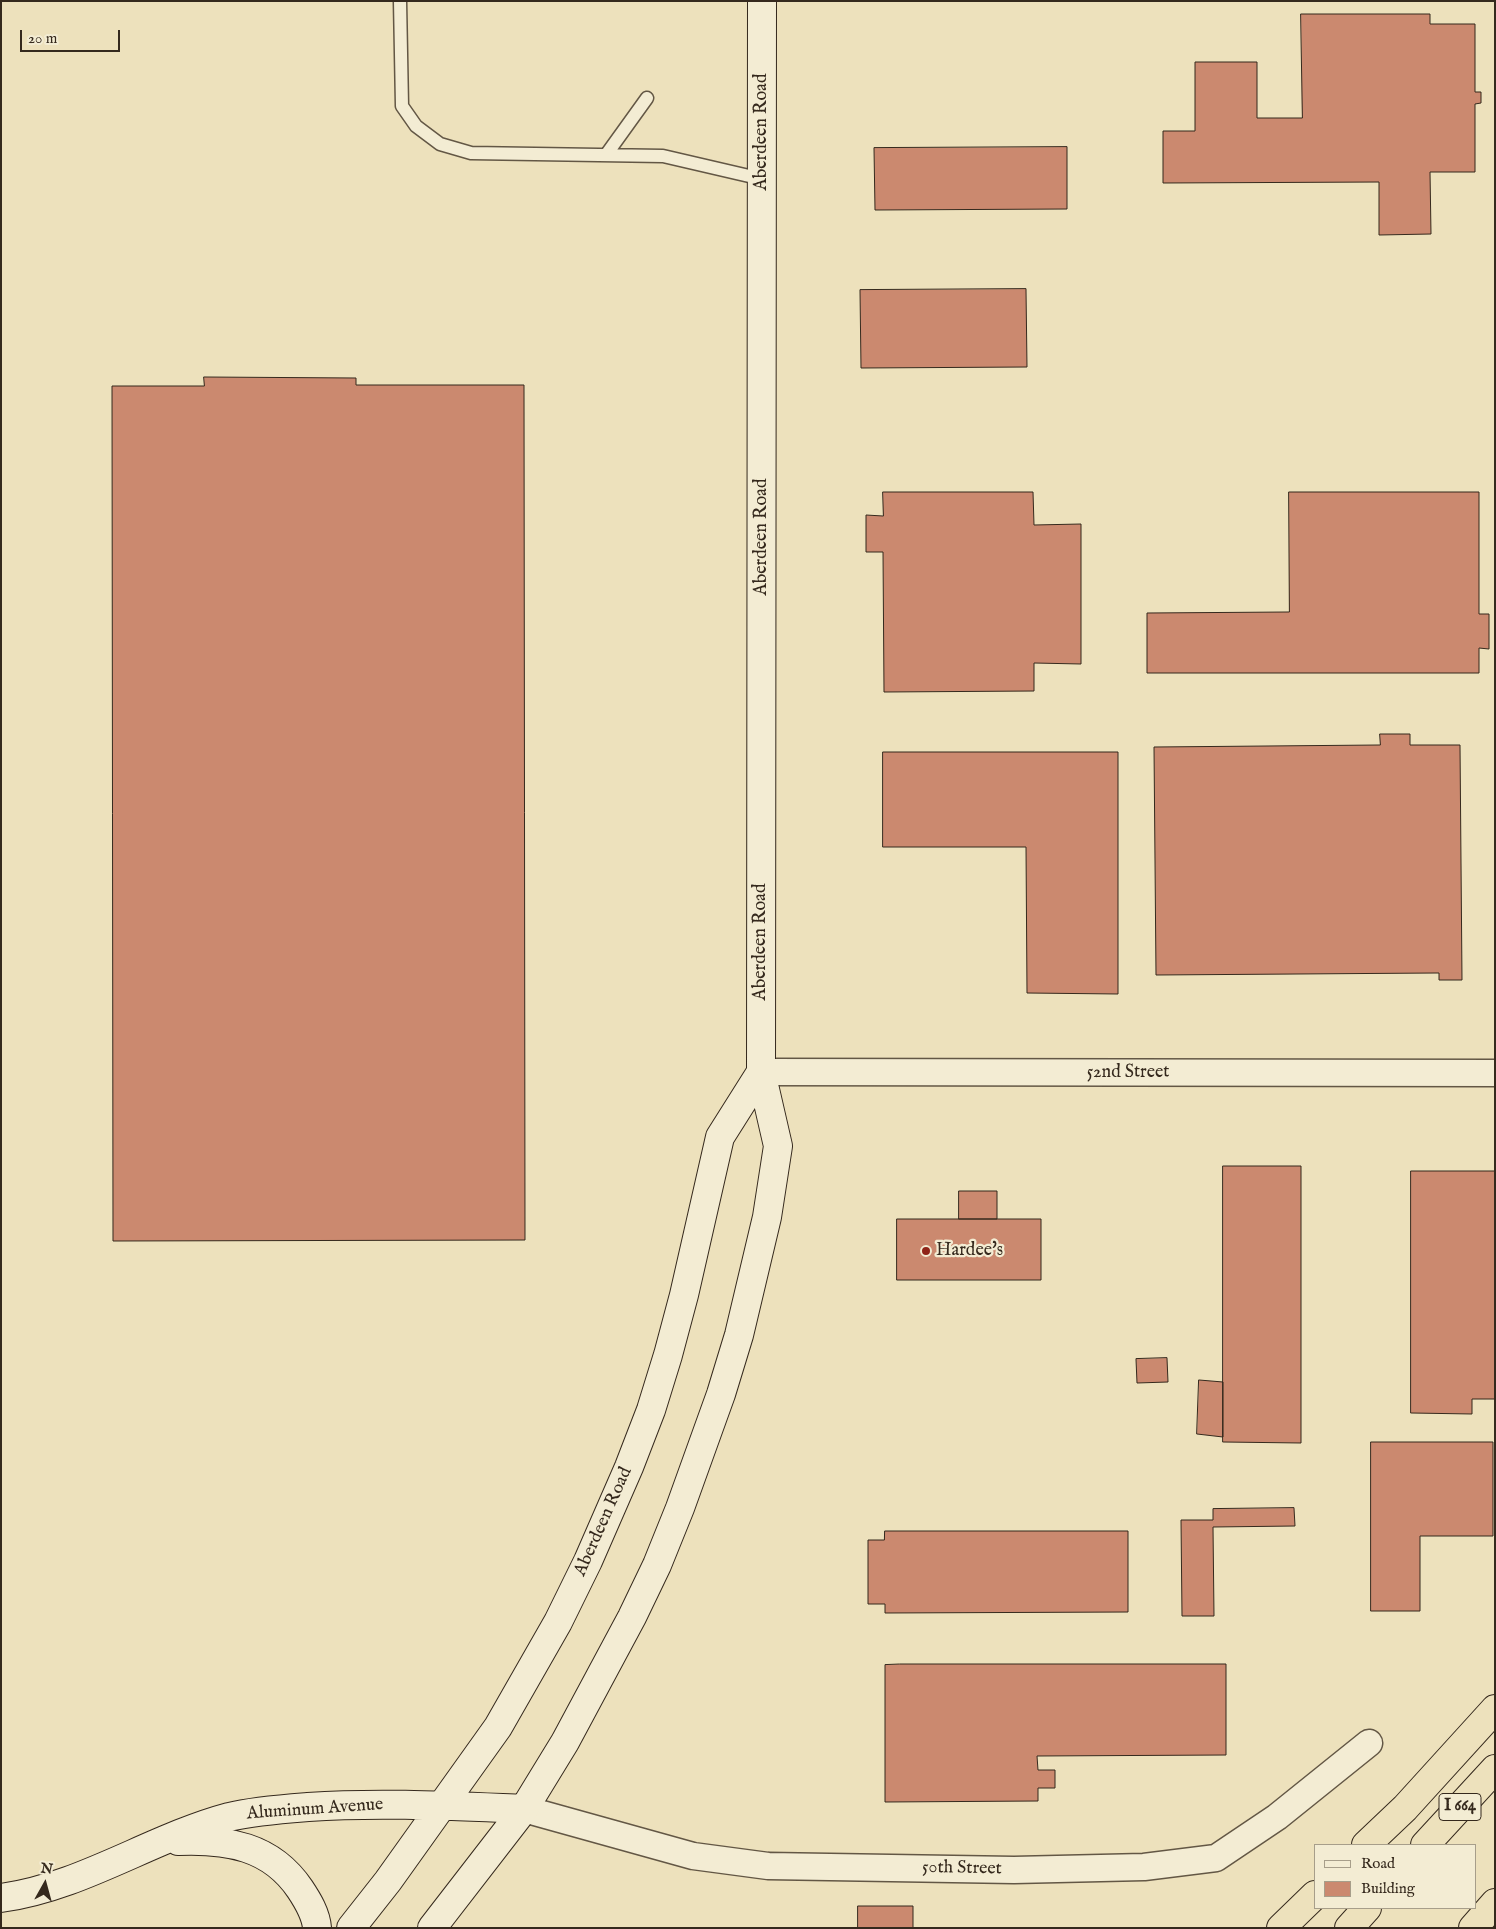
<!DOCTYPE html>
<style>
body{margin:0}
#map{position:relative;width:1496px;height:1929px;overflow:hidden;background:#ede1bc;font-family:"IM FELL English",serif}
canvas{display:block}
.frame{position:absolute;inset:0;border:2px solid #35291d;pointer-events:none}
.legend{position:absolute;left:1314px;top:1844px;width:162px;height:65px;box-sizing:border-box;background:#f3ecd3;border:1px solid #a79e8a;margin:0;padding:6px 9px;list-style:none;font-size:15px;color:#35291d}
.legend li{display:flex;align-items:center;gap:10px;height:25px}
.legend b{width:25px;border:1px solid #a79e8a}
.north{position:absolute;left:20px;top:1859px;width:50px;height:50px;-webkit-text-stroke:4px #f3ecd3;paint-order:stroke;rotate:7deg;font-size:14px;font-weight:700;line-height:20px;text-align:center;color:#35291d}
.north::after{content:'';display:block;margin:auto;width:18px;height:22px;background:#35291d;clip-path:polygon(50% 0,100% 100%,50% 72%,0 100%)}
.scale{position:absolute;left:20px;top:30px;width:100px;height:22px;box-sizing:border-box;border:2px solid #35291d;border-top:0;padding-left:6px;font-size:15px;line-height:18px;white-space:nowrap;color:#35291d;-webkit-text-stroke:4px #f3ecd3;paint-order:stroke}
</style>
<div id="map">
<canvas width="1496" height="1929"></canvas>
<div class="frame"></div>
<ul class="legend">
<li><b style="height:6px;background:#f3ecd3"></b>Road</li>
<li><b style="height:14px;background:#cb896f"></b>Building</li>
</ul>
<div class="north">N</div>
<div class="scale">20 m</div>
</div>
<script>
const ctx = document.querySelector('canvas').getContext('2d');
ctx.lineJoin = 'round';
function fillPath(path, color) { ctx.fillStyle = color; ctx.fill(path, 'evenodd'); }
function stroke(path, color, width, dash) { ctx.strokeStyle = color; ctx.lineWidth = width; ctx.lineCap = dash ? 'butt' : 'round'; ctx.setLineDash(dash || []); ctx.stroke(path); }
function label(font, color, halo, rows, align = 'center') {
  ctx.font = font + ' "IM FELL English",serif'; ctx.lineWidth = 4.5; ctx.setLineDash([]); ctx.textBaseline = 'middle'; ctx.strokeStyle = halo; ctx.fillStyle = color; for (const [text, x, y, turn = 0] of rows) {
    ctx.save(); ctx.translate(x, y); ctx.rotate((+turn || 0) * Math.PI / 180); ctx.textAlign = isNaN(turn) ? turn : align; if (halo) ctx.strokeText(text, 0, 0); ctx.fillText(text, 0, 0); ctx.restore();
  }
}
const building = new Path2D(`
 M 1301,14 L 1430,14 L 1430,24 L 1475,24 L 1475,92 L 1481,92 L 1481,103 L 1475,104 L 1475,172 L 1430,172 L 1431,234 L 1379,235 L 1379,182 L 1163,183 L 1163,131 L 1195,131 L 1195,62 L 1257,62 L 1257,118 L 1302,118 Z
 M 1067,147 L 1067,209 L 875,210 L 874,148 Z
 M 1026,289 L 1027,367 L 861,368 L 860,290 Z
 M 204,377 L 356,378 L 356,385 L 524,385 L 525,1240 L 113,1241 L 112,386 L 204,386 Z
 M 883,492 L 1033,492 L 1034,525 L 1081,524 L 1081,664 L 1034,663 L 1034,691 L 884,692 L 883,552 L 866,552 L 866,515 L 883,516 Z
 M 1289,492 L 1479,492 L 1479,614 L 1489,614 L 1489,649 L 1479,648 L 1479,673 L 1147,673 L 1147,613 L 1289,612 Z
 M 1380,734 L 1410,734 L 1410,745 L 1460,745 L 1462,980 L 1439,980 L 1439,973 L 1436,973 L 1156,975 L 1154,747 L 1380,745 Z
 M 883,752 L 1118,752 L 1118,994 L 1027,993 L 1026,847 L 883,847 Z
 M 1223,1166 L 1301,1166 L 1301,1443 L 1223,1442 Z
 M 1411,1171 L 1495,1171 L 1495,1399 L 1472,1399 L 1472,1414 L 1411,1413 Z
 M 959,1191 L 997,1191 L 997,1219 L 959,1219 Z
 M 897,1219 L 1041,1219 L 1041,1280 L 897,1280 Z
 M 1167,1358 L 1168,1382 L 1137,1383 L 1136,1359 Z
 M 1199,1380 L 1223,1382 L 1223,1437 L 1197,1434 Z
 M 1371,1442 L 1493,1442 L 1493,1536 L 1420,1536 L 1420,1611 L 1371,1611 Z
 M 1294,1508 L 1295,1526 L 1213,1527 L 1214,1616 L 1182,1616 L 1181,1520 L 1213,1520 L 1213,1509 Z
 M 885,1531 L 1128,1531 L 1128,1612 L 885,1613 L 885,1604 L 868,1604 L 868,1540 L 884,1540 Z
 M 900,1664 L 1226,1664 L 1226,1755 L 1037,1756 L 1038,1770 L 1055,1770 L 1055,1788 L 1038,1788 L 1038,1801 L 885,1802 L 885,1665 Z
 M 858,1906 L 913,1906 L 913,1928 L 858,1928 Z`);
fillPath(building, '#cb896f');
stroke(building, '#35291d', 1);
const lane = new Path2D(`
 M 400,1 L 402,106 L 416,126 L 440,144 L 471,153 L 663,156 L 762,179
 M 606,155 L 647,98`);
const street = new Path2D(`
 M 761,1072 L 1495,1073
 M 524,1809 L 693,1856 L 768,1866 L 1014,1870 L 1144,1867 L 1216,1858 L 1277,1817 L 1369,1743`);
const secondary = new Path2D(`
 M 178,1841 C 227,1839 271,1846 300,1889 C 308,1901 316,1914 317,1928
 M 1,1898 C 82,1887 151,1838 229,1817 C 254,1811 282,1809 308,1807 C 380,1802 452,1806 524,1809
 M 351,1928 L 388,1881 L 498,1727 L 558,1622 L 588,1561 L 629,1467 L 651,1410 L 668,1355 L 684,1295 L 720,1137 L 761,1072
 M 432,1928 L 524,1809 L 565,1742 L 632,1617 L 657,1565 L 680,1508 L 721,1394 L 739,1335 L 767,1217 L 778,1146 L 761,1072 L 762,1`);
const highway = new Path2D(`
 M 1366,1845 L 1405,1808 L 1495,1709
 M 1425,1845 L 1495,1769
 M 1281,1928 L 1315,1895
 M 1349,1928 L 1367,1908
 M 1473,1928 L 1495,1903`);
stroke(lane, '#635745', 15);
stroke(street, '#635745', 29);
stroke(secondary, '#35291d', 30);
stroke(highway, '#35291d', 30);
stroke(lane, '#f3ecd3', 12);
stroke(street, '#f3ecd3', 26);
stroke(secondary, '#f3ecd3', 28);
stroke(highway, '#ede1bc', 28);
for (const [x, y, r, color] of [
 [926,1251,5,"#8f2418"]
]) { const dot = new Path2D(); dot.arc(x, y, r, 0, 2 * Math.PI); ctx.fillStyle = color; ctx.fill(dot); stroke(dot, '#f3ecd3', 2); }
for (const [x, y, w] of [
 [1460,1807,42]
]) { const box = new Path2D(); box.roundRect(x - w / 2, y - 13.5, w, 27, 4); ctx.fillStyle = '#f3ecd3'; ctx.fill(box); stroke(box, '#35291d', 1); }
label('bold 16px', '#35291d', null, [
 ["I 664",1460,1807]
]);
label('18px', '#35291d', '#f3ecd3', [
 ["Aberdeen Road",762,132,-90],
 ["Aberdeen Road",762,537,-90],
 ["Aberdeen Road",761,942,-90],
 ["52nd Street",1128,1073],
 ["Aberdeen Road",604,1522,-66],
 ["Aluminum Avenue",315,1810,-4],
 ["50th Street",962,1869,1]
]);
label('18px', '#35291d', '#f3ecd3', [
 ["Hardee's",936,1251]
], 'left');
</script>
